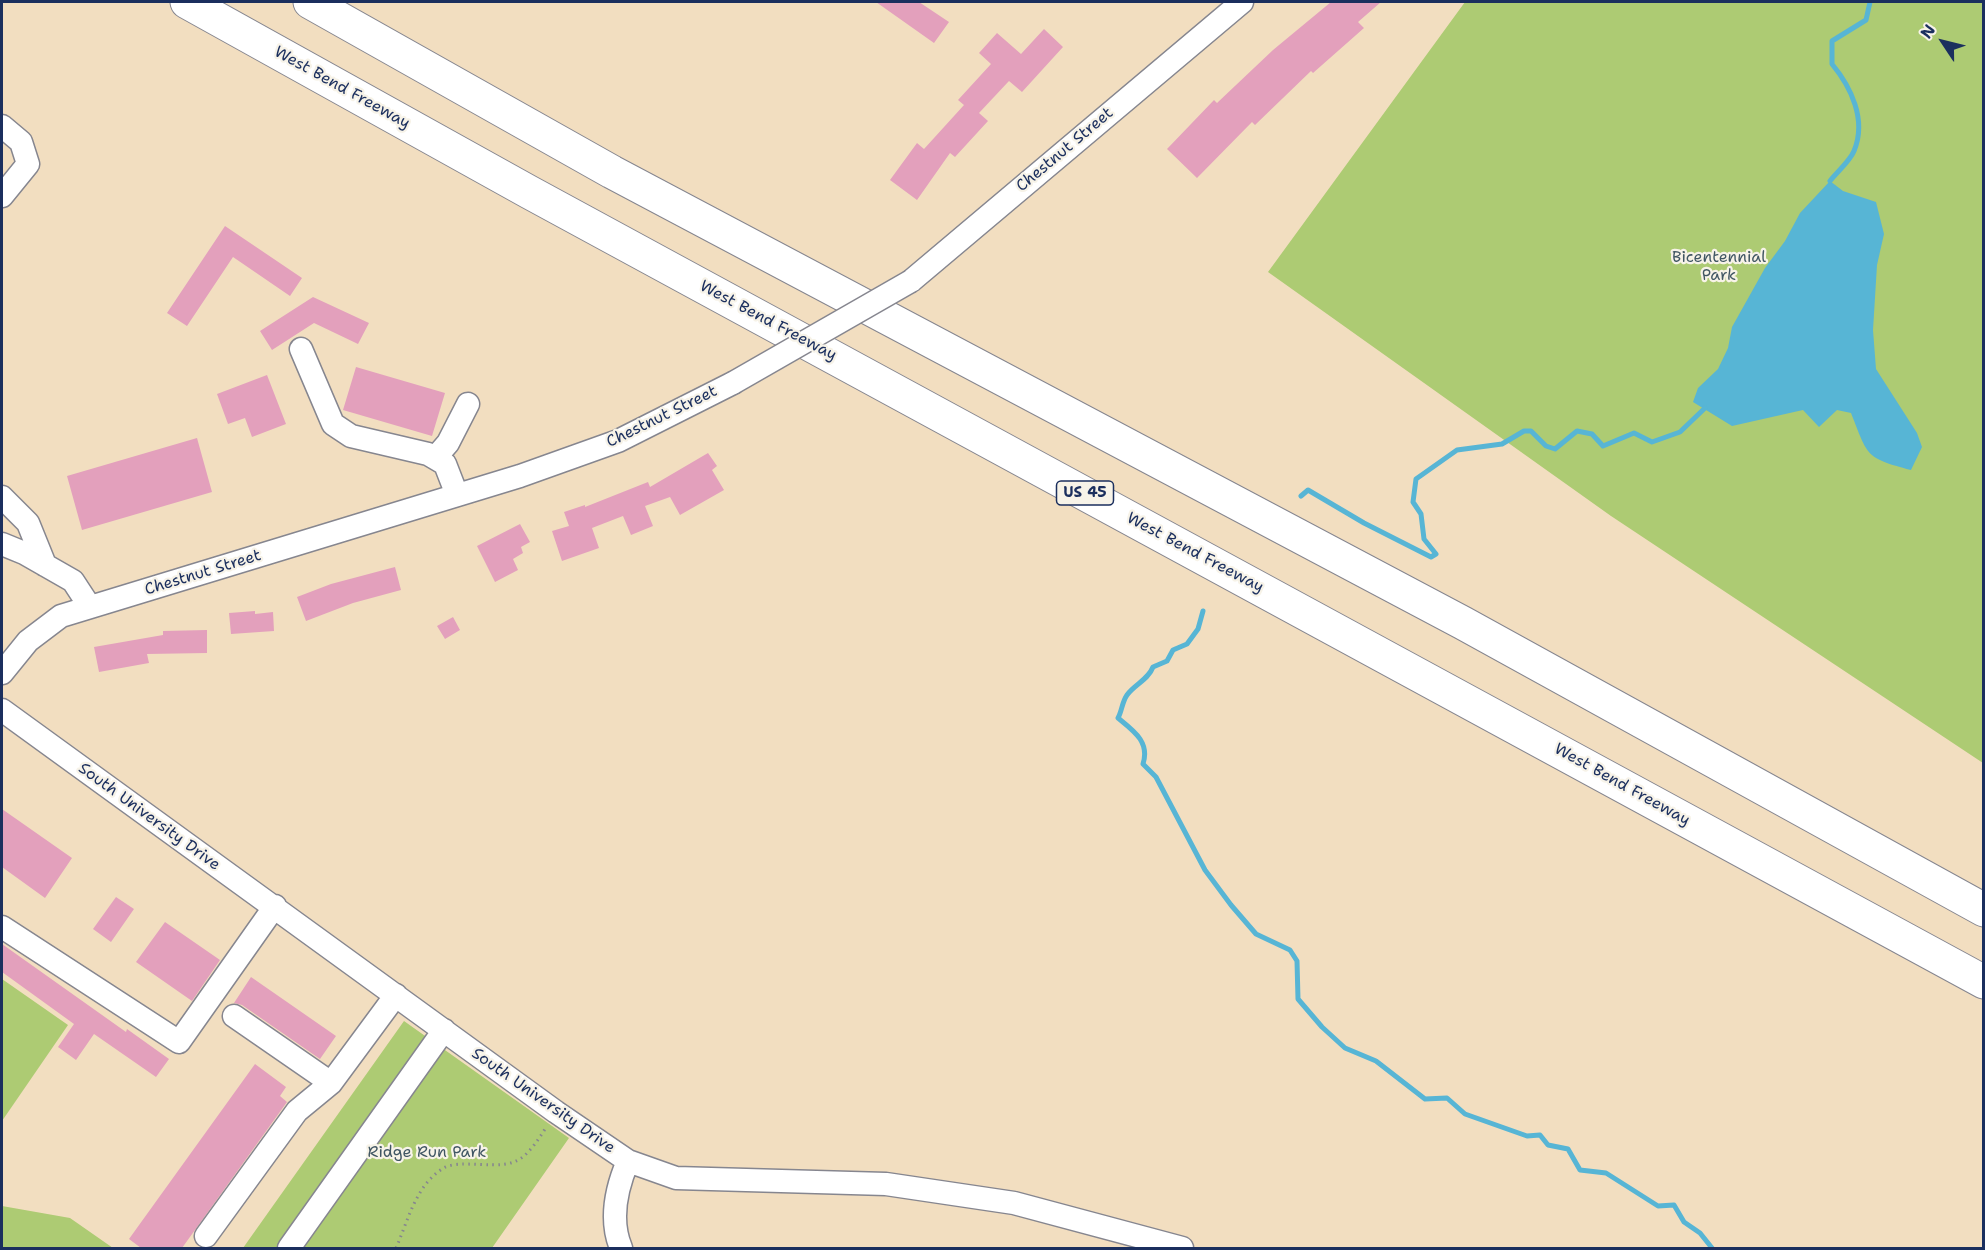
<!DOCTYPE html>
<style>
body{margin:0}
#map{position:relative;width:1985px;height:1250px;overflow:hidden;background:#f2dec0;font-family:"Shantell Sans",sans-serif}
canvas{display:block}
.frame{position:absolute;inset:0;border:3px solid #1b2f5e;pointer-events:none}
.north{position:absolute;left:1913px;top:12px;width:60px;height:60px;-webkit-text-stroke:4px #f7f3e8;paint-order:stroke;rotate:305deg;font-size:16px;font-weight:700;line-height:24px;text-align:center;color:#1b2f5e}
.north::after{content:'';display:block;margin:auto;width:21px;height:27px;background:#1b2f5e;clip-path:polygon(50% 0,100% 100%,50% 72%,0 100%)}
</style>
<div id="map">
<canvas width="1985" height="1250"></canvas>
<div class="frame"></div>
<div class="north">N</div>
</div>
<script>
const ctx = document.querySelector('canvas').getContext('2d');
ctx.lineJoin = 'round';
function fillPath(path, color) { ctx.fillStyle = color; ctx.fill(path, 'evenodd'); }
function stroke(path, color, width, dash) { ctx.strokeStyle = color; ctx.lineWidth = width; ctx.lineCap = dash ? 'butt' : 'round'; ctx.setLineDash(dash || []); ctx.stroke(path); }
function label(font, color, halo, rows, align = 'center') {
  ctx.font = font + ' "Shantell Sans",sans-serif'; ctx.lineWidth = 4.5; ctx.setLineDash([]); ctx.textBaseline = 'middle'; ctx.strokeStyle = halo; ctx.fillStyle = color; for (const [text, x, y, turn = 0] of rows) {
    ctx.save(); ctx.translate(x, y); ctx.rotate((+turn || 0) * Math.PI / 180); ctx.textAlign = isNaN(turn) ? turn : align; if (halo) ctx.strokeText(text, 0, 0); ctx.fillText(text, 0, 0); ctx.restore();
  }
}
fillPath(new Path2D(`
 M 1465,2 L 1983,2 L 1983,763 L 1611,516 L 1268,272 Z
 M 2,979 L 68,1025 L 2,1121 Z
 M 404,1021 L 569,1138 L 492,1248 L 243,1248 Z
 M 2,1206 L 70,1218 L 113,1248 L 2,1248 Z`), '#adcb73');
fillPath(new Path2D(`
 M 1830,181 L 1843,191 L 1876,202 L 1884,234 L 1877,265 L 1873,330 L 1876,369 L 1917,433 L 1922,447 L 1911,470 C 1865,458 1868,456 1851,413 L 1837,410 L 1819,427 L 1803,410 L 1732,426 L 1693,402 L 1698,388 L 1718,369 L 1728,348 L 1732,327 L 1765,268 L 1785,241 L 1800,213 Z`), '#57b5d5');
stroke(new Path2D(`
 M 1830,181 C 1837,172 1850,161 1854,151 C 1867,120 1851,87 1832,64 L 1832,41 L 1866,20 L 1870,2
 M 1301,496 L 1308,490 L 1364,523 L 1431,557 L 1436,554 L 1424,539 L 1421,514 L 1413,502 L 1416,479 L 1457,450 L 1502,444 L 1524,431 L 1531,431 L 1546,446 L 1555,449 L 1577,431 L 1592,434 L 1603,446 L 1634,433 L 1652,442 L 1680,432 L 1705,408
 M 1203,611 L 1198,629 L 1187,644 L 1173,650 L 1167,661 L 1153,667 C 1148,680 1135,684 1127,695 C 1122,702 1122,711 1118,718 C 1134,731 1150,742 1143,764 L 1156,777 L 1205,870 L 1231,905 L 1256,934 L 1290,950 L 1297,961 L 1298,999 L 1322,1027 L 1345,1048 L 1376,1061 L 1425,1099 L 1447,1098 L 1465,1114 L 1527,1136 L 1540,1135 L 1548,1145 L 1568,1149 L 1580,1170 L 1606,1173 L 1658,1206 L 1674,1205 L 1684,1222 L 1700,1233 L 1712,1248`), '#57b5d5', 5);
fillPath(new Path2D(`
 M 876,2 L 919,2 L 949,22 L 934,43 Z
 M 1331,2 L 1381,2 L 1358,22 L 1364,28 L 1313,73 L 1311,71 L 1255,125 L 1252,122 L 1197,178 L 1167,149 L 1214,100 L 1217,103 L 1273,50 Z
 M 1044,29 L 1063,47 L 1022,92 L 1009,81 L 979,113 L 988,121 L 955,157 L 950,153 L 917,200 L 890,180 L 917,143 L 924,149 L 964,105 L 958,100 L 991,64 L 979,53 L 997,33 L 1021,54 Z
 M 225,226 L 302,278 L 290,296 L 233,257 L 187,326 L 167,313 Z
 M 313,297 L 369,323 L 358,344 L 314,323 L 272,350 L 260,331 Z
 M 356,367 L 445,393 L 432,436 L 343,410 Z
 M 267,375 L 286,424 L 252,437 L 245,418 L 228,424 L 217,394 Z
 M 197,438 L 212,492 L 82,530 L 67,476 Z
 M 708,453 L 717,466 L 712,470 L 724,490 L 680,515 L 670,497 L 645,506 L 653,526 L 631,535 L 623,516 L 592,528 L 599,548 L 562,561 L 552,531 L 569,526 L 564,512 L 585,505 L 585,507 L 648,482 L 650,487 Z
 M 520,524 L 530,542 L 521,547 L 523,553 L 513,559 L 518,570 L 495,582 L 477,546 Z
 M 395,567 L 401,590 L 353,603 L 306,621 L 297,597 L 331,584 Z
 M 255,611 L 255,614 L 273,612 L 274,631 L 231,634 L 229,613 Z
 M 453,617 L 460,630 L 445,639 L 437,626 Z
 M 207,630 L 207,653 L 147,654 L 149,663 L 99,672 L 94,647 L 163,635 L 163,631 Z
 M 2,809 L 72,858 L 45,898 L 2,867 Z
 M 116,897 L 134,909 L 111,942 L 93,929 Z
 M 165,922 L 220,960 L 192,1001 L 136,962 Z
 M 2,944 L 126,1032 L 127,1029 L 169,1059 L 156,1077 L 94,1034 L 76,1060 L 58,1047 L 74,1024 L 2,972 Z
 M 251,977 L 336,1036 L 320,1059 L 242,1005 L 234,1003 Z
 M 255,1064 L 286,1087 L 280,1096 L 287,1102 L 182,1248 L 141,1248 L 129,1239 Z`), '#e3a0bc');
const minor = new Path2D(`
 M 2,126 L 21,142 L 28,164 L 2,196
 M 911,281 L 1242,2
 M 301,349 L 333,424 L 351,436 L 428,454 L 445,464 L 457,495
 M 435,458 L 448,443 L 468,404
 M 2,497 L 28,523 L 45,565
 M 2,544 L 24,553 L 73,581 L 90,607
 M 2,673 L 28,641 L 61,616 L 520,476 L 618,441 L 733,383
 M 2,710 L 556,1112 L 628,1161 L 676,1178 L 886,1184 L 1014,1203 L 1182,1248
 M 2,927 L 179,1042 L 275,906
 M 234,1016 L 331,1083
 M 206,1236 L 297,1111 L 331,1083 L 396,995
 M 289,1248 L 444,1030
 M 621,1248 C 609,1219 616,1189 628,1161`);
const highway = new Path2D(`
 M 187,2 L 529,192 L 1984,982
 M 310,2 L 612,172 L 1463,623 L 1984,910`);
stroke(minor, '#86868f', 25);
stroke(highway, '#86868f', 35);
stroke(new Path2D(`
 M 396,1248 C 408,1221 415,1187 442,1169 C 447,1165 457,1164 464,1164 C 510,1165 519,1171 545,1129`), '#86868f', 3, [1.5, 4.5]);
stroke(minor, '#fff', 22);
stroke(highway, '#fff', 33);
const minorBridge = new Path2D(`
 M 733,383 L 911,281`);
stroke(minorBridge, '#86868f', 25, []);
stroke(minorBridge, '#fff', 22);
for (const [x, y, w] of [
 [1085,493,57]
]) { const box = new Path2D(); box.roundRect(x - w / 2, y - 12, w, 24, 4.5); ctx.fillStyle = '#f7f3e8'; ctx.fill(box); stroke(box, '#1b2f5e', 1.5); }
label('bold 15px', '#1b2f5e', null, [
 ["US 45",1085,493]
]);
label('16px', '#1b2f5e', '#f7f3e8', [
 ["West Bend Freeway",342,88,29],
 ["Chestnut Street",1065,150,-40],
 ["West Bend Freeway",768,321,28],
 ["Chestnut Street",662,417,-26],
 ["West Bend Freeway",1195,553,28],
 ["Chestnut Street",203,573,-17],
 ["West Bend Freeway",1622,785,29],
 ["South University Drive",149,817,36],
 ["South University Drive",543,1101,35]
]);
label('16px', '#405663', '#f7f3e8', [
 ["Bicentennial",1719,258],
 ["Park",1719,276],
 ["Ridge Run Park",427,1153]
]);
</script>
